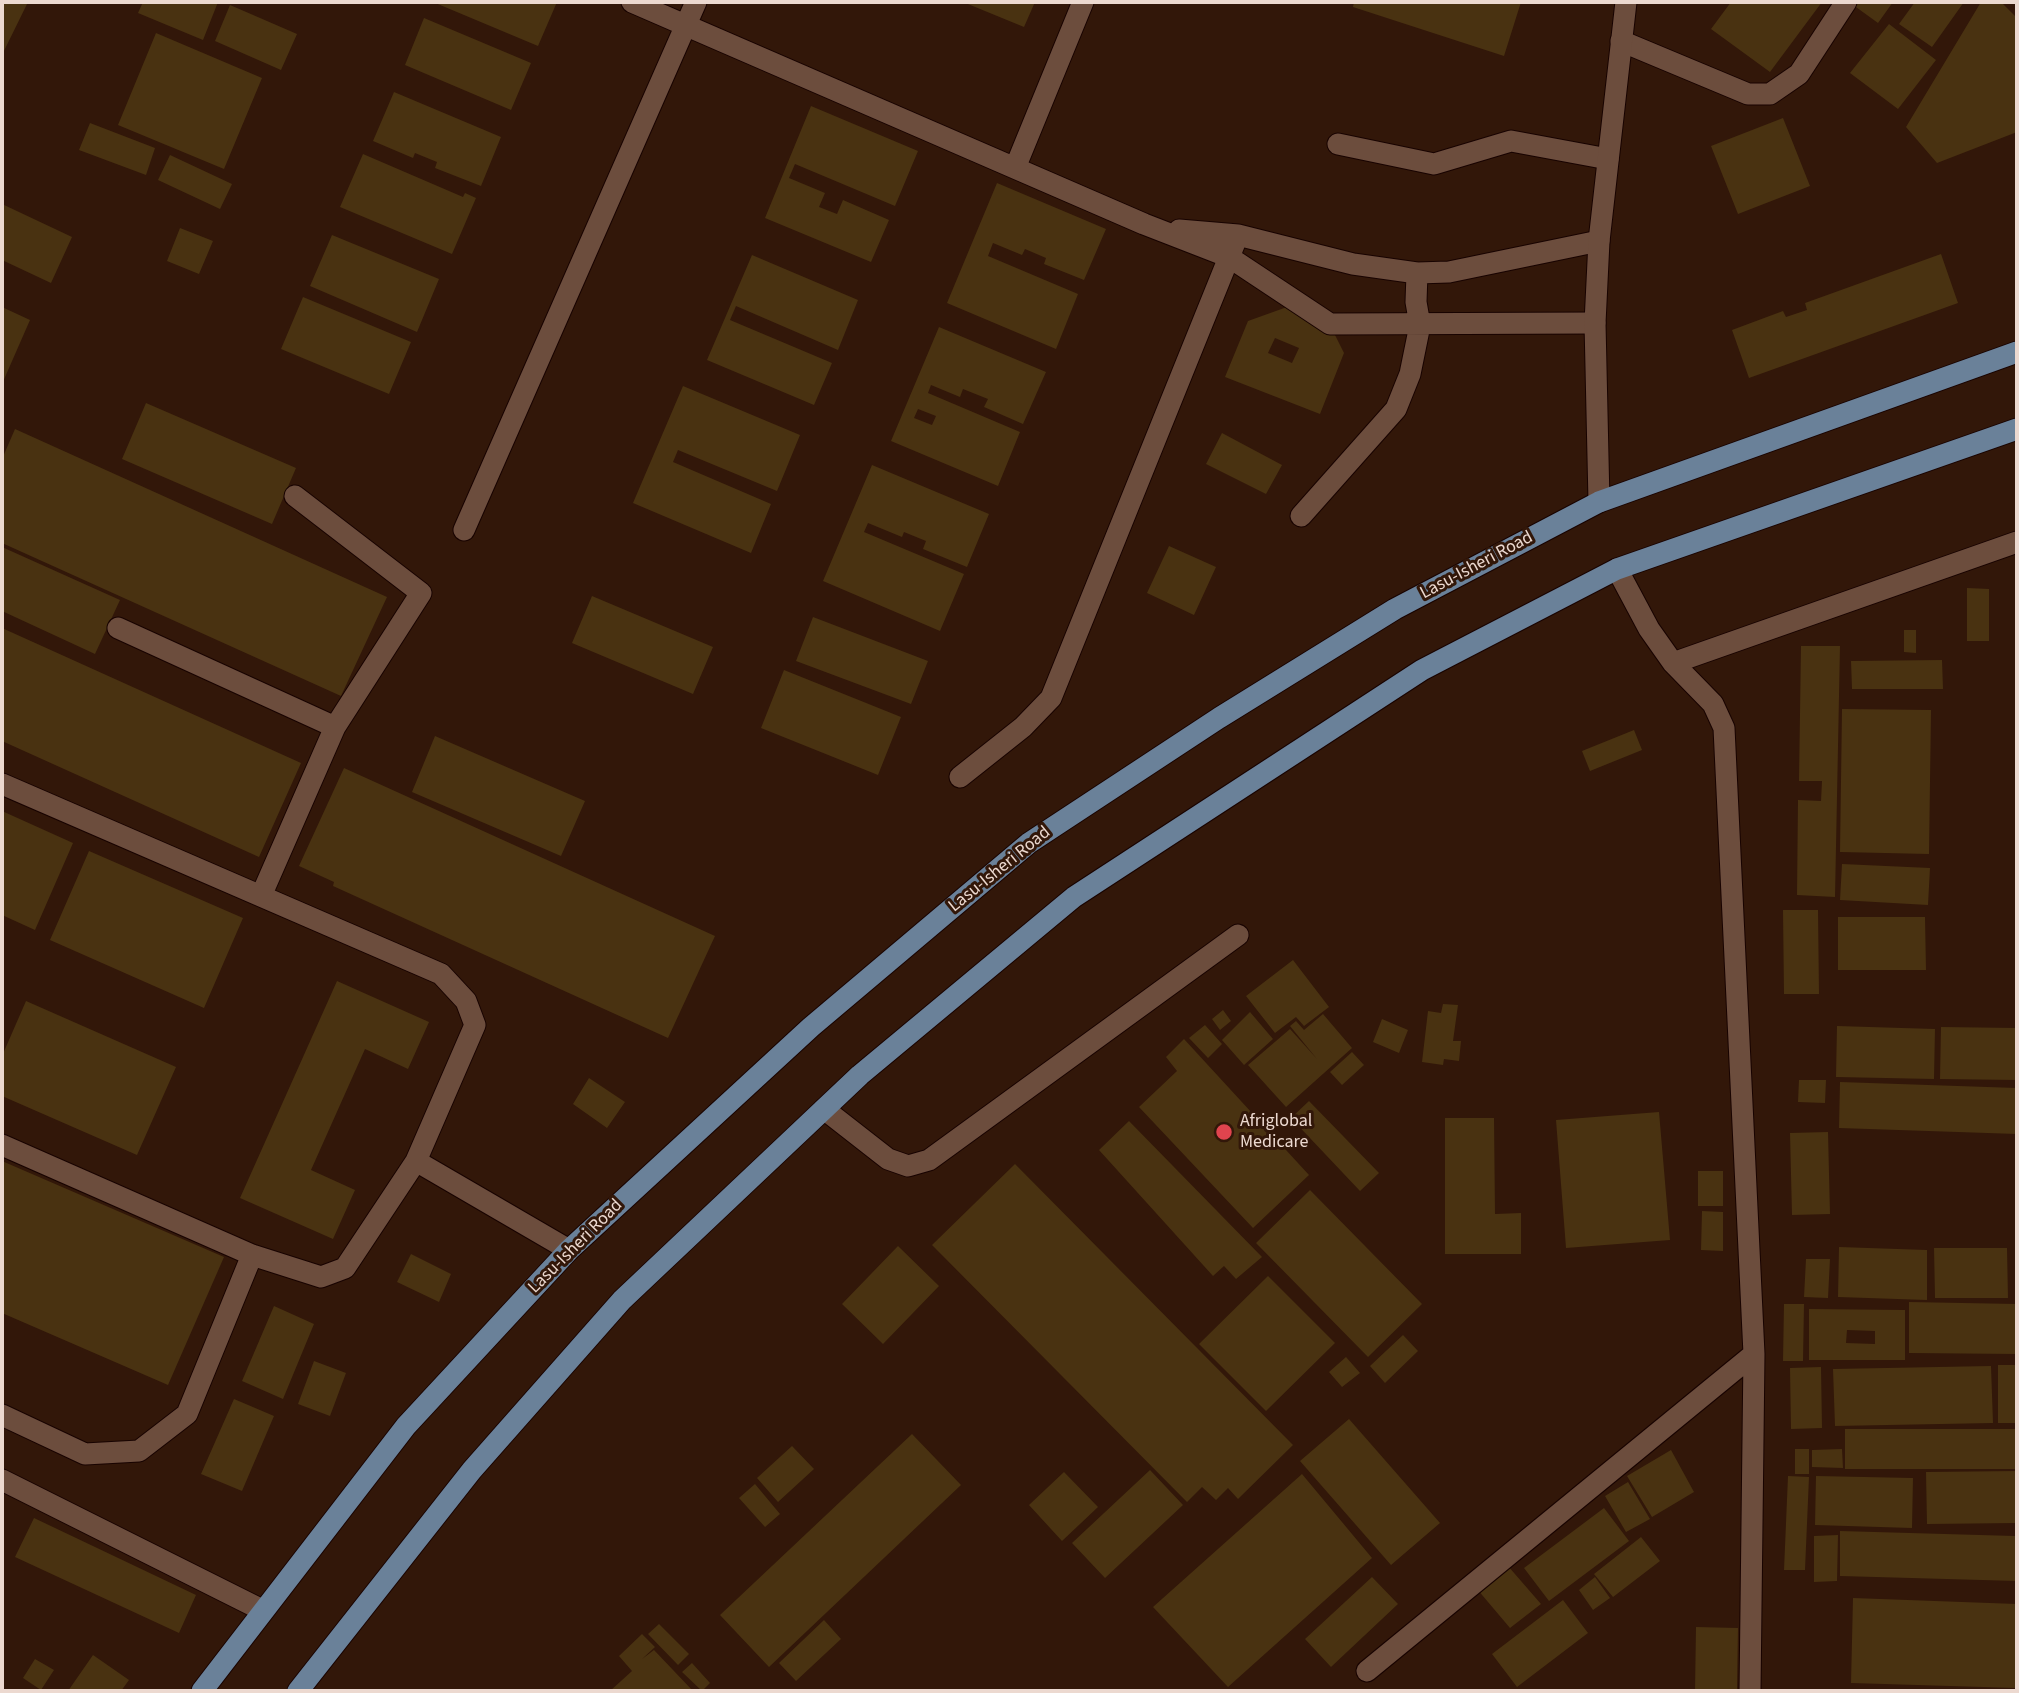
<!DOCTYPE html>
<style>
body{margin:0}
#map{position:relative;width:2019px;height:1693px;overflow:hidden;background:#321709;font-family:"Source Sans 3",sans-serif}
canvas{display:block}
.frame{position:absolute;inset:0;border:4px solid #ecd9d0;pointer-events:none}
</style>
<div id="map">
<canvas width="2019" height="1693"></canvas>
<div class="frame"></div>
</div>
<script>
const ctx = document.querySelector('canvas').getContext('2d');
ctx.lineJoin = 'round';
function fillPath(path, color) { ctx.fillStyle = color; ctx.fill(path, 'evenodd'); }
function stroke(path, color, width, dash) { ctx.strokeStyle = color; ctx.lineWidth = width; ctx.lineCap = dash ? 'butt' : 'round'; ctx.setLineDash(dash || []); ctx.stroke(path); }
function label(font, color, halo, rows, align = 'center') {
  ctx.font = font + ' "Source Sans 3",sans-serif'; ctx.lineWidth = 6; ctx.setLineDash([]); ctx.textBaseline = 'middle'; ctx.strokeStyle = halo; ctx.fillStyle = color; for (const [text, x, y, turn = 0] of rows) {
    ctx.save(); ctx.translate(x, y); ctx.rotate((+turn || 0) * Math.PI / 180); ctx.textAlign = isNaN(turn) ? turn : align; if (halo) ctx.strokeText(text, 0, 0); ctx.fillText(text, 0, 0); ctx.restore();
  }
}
fillPath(new Path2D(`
 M 2,2 L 28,2 L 2,55 Z
 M 143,2 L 218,2 L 203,40 L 138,13 Z
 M 433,2 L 557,2 L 538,46 Z
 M 963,2 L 1035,2 L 1024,27 Z
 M 1354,2 L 1521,2 L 1504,56 L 1353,7 Z
 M 1731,2 L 1822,2 L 1770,72 L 1711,29 Z
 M 1849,2 L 1893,2 L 1878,23 Z
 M 1915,2 L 1964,2 L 1932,47 L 1899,24 Z
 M 1981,2 L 2001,2 L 2017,18 L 2017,132 L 1937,163 L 1906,127 Z
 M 230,5 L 297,34 L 281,70 L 215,41 Z
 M 424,18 L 531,63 L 511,110 L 405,65 Z
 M 1889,24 L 1936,60 L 1898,109 L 1850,73 Z
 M 156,33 L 262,78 L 224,169 L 118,125 Z
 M 394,92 L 501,137 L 481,186 L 435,168 L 437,162 L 415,153 L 413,158 L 373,141 Z
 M 811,106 L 918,151 L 895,206 L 795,164 L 789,178 L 825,193 L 819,207 L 837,214 L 843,200 L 889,220 L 871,262 L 765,218 Z
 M 1783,118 L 1810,186 L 1738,214 L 1711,146 Z
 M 90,123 L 155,148 L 146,175 L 79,150 Z
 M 363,154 L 463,197 L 465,193 L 476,198 L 452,254 L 340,207 Z
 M 170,155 L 232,184 L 220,209 L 158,180 Z
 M 997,183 L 1106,229 L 1084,280 L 1044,264 L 1046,258 L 1025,249 L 1022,255 L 993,243 L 988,256 L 1078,294 L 1056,349 L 947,303 Z
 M 2,204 L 72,237 L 51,283 L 2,260 Z
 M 180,228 L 213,241 L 199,274 L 167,261 Z
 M 332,235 L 439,279 L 417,332 L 310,286 Z
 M 1941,254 L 1958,303 L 1749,378 L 1732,330 L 1783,311 L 1786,317 L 1807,310 L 1805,303 Z
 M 752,255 L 858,300 L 838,350 L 736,306 L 730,320 L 832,363 L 814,405 L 707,360 Z
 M 303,297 L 411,342 L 389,394 L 281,349 Z
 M 2,307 L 30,320 L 2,384 Z
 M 1287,307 L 1331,327 L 1344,353 L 1320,414 L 1225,377 L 1248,321 ZM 1275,338 L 1299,348 L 1292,363 L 1268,353 Z
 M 939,327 L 1046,372 L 1023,424 L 984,407 L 988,399 L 963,389 L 960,397 L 931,385 L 928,393 L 1020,432 L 998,486 L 891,441 ZM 918,409 L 936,416 L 932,425 L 914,418 Z
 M 683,386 L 800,435 L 777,491 L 678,450 L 673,462 L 771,504 L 751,553 L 633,503 Z
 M 146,403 L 296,468 L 272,524 L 122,459 Z
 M 15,429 L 387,597 L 341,696 L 2,543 L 2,459 Z
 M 1222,433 L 1282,465 L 1266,494 L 1206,464 Z
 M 872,465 L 989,514 L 967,567 L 923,549 L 926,541 L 904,532 L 902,537 L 868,523 L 864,532 L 964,574 L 940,631 L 823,581 Z
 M 1169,546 L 1216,567 L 1194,615 L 1147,593 Z
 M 2,547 L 120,600 L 95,654 L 2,611 Z
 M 1967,588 L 1989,589 L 1989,641 L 1967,641 Z
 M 592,596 L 713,647 L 693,694 L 572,643 Z
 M 813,617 L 928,661 L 911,704 L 796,661 Z
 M 2,628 L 301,763 L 259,857 L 2,741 Z
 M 1904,630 L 1916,630 L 1916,653 L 1904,652 Z
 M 1801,646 L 1840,646 L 1835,897 L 1797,895 L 1798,800 L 1821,801 L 1822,781 L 1799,781 Z
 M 1942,660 L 1943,689 L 1852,689 L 1851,661 Z
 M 784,670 L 901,717 L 878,775 L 761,728 Z
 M 1842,709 L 1931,710 L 1929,854 L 1840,852 Z
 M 1634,730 L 1642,750 L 1590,771 L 1582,751 Z
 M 435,736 L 585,801 L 561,856 L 412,792 Z
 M 344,768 L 715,936 L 668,1038 L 333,886 L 334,882 L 299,866 Z
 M 2,811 L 73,843 L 35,930 L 2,915 Z
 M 89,851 L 243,918 L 204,1008 L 50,940 Z
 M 1842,864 L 1930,868 L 1928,905 L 1840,900 Z
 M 1783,910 L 1818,910 L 1819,994 L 1784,994 Z
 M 1838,917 L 1925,917 L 1926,970 L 1838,970 Z
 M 1293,960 L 1329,1007 L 1304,1026 L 1296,1017 L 1275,1033 L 1246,996 Z
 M 337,981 L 429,1022 L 408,1069 L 365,1049 L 311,1170 L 355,1190 L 333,1239 L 240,1198 Z
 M 26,1001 L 176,1067 L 137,1155 L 2,1096 L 2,1056 Z
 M 1443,1004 L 1458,1005 L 1453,1041 L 1461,1041 L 1459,1061 L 1444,1059 L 1443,1065 L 1422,1062 L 1428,1011 L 1441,1013 Z
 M 1223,1010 L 1231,1021 L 1220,1030 L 1212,1019 Z
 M 1250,1012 L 1273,1039 L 1244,1065 L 1222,1040 Z
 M 1323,1014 L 1352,1048 L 1286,1107 L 1248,1065 L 1290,1029 L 1317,1059 L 1290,1026 L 1296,1021 L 1304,1030 Z
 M 1382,1019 L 1408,1030 L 1399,1053 L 1373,1042 Z
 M 1205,1025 L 1222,1044 L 1208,1058 L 1189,1038 Z
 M 1837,1026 L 1935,1029 L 1934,1079 L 1836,1077 Z
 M 1941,1027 L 2017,1028 L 2017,1080 L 1940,1079 Z
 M 1184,1039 L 1309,1175 L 1253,1228 L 1139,1107 L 1177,1071 L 1166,1057 Z
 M 1352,1052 L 1364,1065 L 1342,1085 L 1330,1072 Z
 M 589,1078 L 625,1102 L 607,1128 L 573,1104 Z
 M 1799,1080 L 1826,1080 L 1825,1103 L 1798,1102 Z
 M 1840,1082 L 2017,1088 L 2017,1134 L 1839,1128 Z
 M 1309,1101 L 1379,1173 L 1360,1191 L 1291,1118 Z
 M 1659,1112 L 1670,1240 L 1566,1248 L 1556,1120 Z
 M 1445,1118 L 1494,1118 L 1495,1214 L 1521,1213 L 1521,1254 L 1445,1254 Z
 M 1129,1121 L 1262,1257 L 1236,1279 L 1224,1266 L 1213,1276 L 1099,1150 Z
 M 1828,1132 L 1830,1214 L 1792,1215 L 1790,1133 Z
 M 2,1161 L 224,1257 L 168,1385 L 2,1313 Z
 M 1015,1164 L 1293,1445 L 1238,1499 L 1228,1488 L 1216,1500 L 1202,1487 L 1187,1502 L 932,1245 Z
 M 1698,1171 L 1723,1171 L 1723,1206 L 1698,1206 Z
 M 1310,1190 L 1422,1304 L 1368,1357 L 1256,1243 Z
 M 1702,1211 L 1723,1212 L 1723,1251 L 1701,1250 Z
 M 898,1246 L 939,1286 L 883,1344 L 842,1304 Z
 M 1839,1247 L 1927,1250 L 1927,1300 L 1838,1297 Z
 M 1934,1248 L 2007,1248 L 2008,1298 L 1935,1298 Z
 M 411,1254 L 451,1274 L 439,1302 L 397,1282 Z
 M 1806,1259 L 1830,1259 L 1828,1298 L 1804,1297 Z
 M 1268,1276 L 1335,1343 L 1266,1411 L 1199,1344 Z
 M 1909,1302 L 2017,1304 L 2017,1354 L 1909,1353 Z
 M 1784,1304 L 1804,1304 L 1803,1361 L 1783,1361 Z
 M 274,1306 L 314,1324 L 283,1399 L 242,1381 Z
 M 1809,1309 L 1905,1310 L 1905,1360 L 1809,1360 ZM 1847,1330 L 1875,1331 L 1875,1344 L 1846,1343 Z
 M 1403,1335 L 1418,1351 L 1385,1383 L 1370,1366 Z
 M 1346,1357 L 1360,1373 L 1342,1387 L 1329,1372 Z
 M 314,1361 L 346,1373 L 330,1416 L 298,1404 Z
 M 1998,1365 L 2017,1365 L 2017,1423 L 1998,1423 Z
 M 1991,1366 L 1993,1423 L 1835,1426 L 1833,1369 Z
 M 1821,1367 L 1822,1428 L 1791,1429 L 1790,1368 Z
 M 234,1399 L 274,1416 L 242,1491 L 201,1474 Z
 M 1349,1419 L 1440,1523 L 1391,1565 L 1300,1461 Z
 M 1845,1429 L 2017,1429 L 2017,1469 L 1845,1469 Z
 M 912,1434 L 961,1485 L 769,1667 L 720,1615 Z
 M 792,1446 L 814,1469 L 778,1502 L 757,1478 Z
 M 1795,1449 L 1809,1449 L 1809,1474 L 1795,1474 Z
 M 1842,1449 L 1843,1468 L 1812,1467 L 1812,1450 Z
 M 1671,1450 L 1694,1492 L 1652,1517 L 1627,1476 Z
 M 1150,1470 L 1183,1505 L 1105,1578 L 1072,1543 Z
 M 2017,1471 L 2017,1523 L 1927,1524 L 1926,1472 Z
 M 1064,1472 L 1098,1507 L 1062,1541 L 1029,1505 Z
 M 1302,1474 L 1372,1558 L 1228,1687 L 1153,1607 Z
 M 1788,1476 L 1809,1477 L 1805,1570 L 1784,1570 Z
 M 1816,1476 L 1913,1478 L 1912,1528 L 1815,1525 Z
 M 1628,1482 L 1650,1519 L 1626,1532 L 1605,1496 Z
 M 755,1484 L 780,1514 L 765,1527 L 739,1498 Z
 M 1604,1508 L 1629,1541 L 1549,1601 L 1524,1568 Z
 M 34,1518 L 196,1595 L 179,1633 L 15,1557 Z
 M 1840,1531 L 2015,1536 L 2017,1581 L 1840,1576 Z
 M 1838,1535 L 1837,1581 L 1814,1582 L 1814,1536 Z
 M 1641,1537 L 1660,1561 L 1613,1597 L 1594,1574 Z
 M 1508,1566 L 1541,1604 L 1510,1628 L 1477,1589 Z
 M 1372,1577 L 1398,1604 L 1331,1667 L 1305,1639 Z
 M 1595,1577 L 1610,1598 L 1593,1610 L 1579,1590 Z
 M 1853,1598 L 2017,1604 L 2016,1688 L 1851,1683 Z
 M 1563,1600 L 1588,1633 L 1517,1687 L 1492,1654 Z
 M 824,1620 L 841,1639 L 796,1681 L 779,1663 Z
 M 659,1624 L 689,1654 L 678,1665 L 648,1634 Z
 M 1696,1627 L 1738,1628 L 1737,1691 L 1695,1691 Z
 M 642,1634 L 655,1647 L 642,1659 L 654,1650 L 693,1691 L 610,1691 L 632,1671 L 619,1656 Z
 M 93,1655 L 129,1680 L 121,1691 L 68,1691 Z
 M 35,1659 L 54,1670 L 41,1690 L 23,1678 Z
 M 692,1663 L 710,1683 L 702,1691 L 682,1672 Z`), '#493211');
const lane = new Path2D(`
 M 632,2 L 1144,224 L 1229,257 L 1330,324 L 1595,323
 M 1621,41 L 1748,94 L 1770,94 L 1799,74 L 1846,2
 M 1338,144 L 1434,164 L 1511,141 L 1608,159
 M 1015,168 L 1083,2
 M 1179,230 L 1238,235 L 1353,264 L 1417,273
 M 1301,516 L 1396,409 L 1410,374 L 1420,325 L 1416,302 L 1417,273 L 1449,272 L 1599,241
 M 464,530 L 696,2
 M 118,628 L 335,727
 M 960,777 L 1023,727 L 1051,698 L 1238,235
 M 2,784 L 441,974 L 466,1001 L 475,1025 L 416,1161
 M 261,896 L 335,727 L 421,593 L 295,496
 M 824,1109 L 888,1159 L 908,1166 L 929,1160 L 1238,935
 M 2,1145 L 252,1255 L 321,1277 L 345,1268 L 416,1161 L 569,1250
 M 2,1415 L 85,1454 L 139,1451 L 187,1414 L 252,1255`);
const street = new Path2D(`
 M 1599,502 L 1595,323 L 1599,241 L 1626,2
 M 1617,569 L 1649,629 L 1673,663 L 1713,704 L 1724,728 L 1754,1354 L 1750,1691
 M 1673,663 L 2017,542
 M 2,1480 L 262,1610
 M 1367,1671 L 1754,1354`);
const primary = new Path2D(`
 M 202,1691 L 406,1426 L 569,1250 L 811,1027 L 1029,843 L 1219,718 L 1395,609 L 1599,502 L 2017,352
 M 298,1691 L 472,1470 L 622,1300 L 860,1075 L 1074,897 L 1422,670 L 1617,569 L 2017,429`);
stroke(lane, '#180300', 23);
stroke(street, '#180300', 23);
stroke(primary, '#180300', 23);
stroke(lane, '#6c4d3d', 21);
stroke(street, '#6c4d3d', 21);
stroke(primary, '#6a8199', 21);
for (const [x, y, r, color] of [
 [1224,1132,9,"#e0444e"]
]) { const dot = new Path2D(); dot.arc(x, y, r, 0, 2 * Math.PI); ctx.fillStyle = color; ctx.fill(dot); stroke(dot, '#321709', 2.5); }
label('18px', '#ecd9d0', '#321709', [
 ["Lasu-Isheri Road",1477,566,-28],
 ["Lasu-Isheri Road",1000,870,-39],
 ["Lasu-Isheri Road",576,1247,-45]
]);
label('18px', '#ecd9d0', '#321709', [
 ["Afriglobal",1240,1122],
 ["Medicare",1240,1143]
], 'left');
</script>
